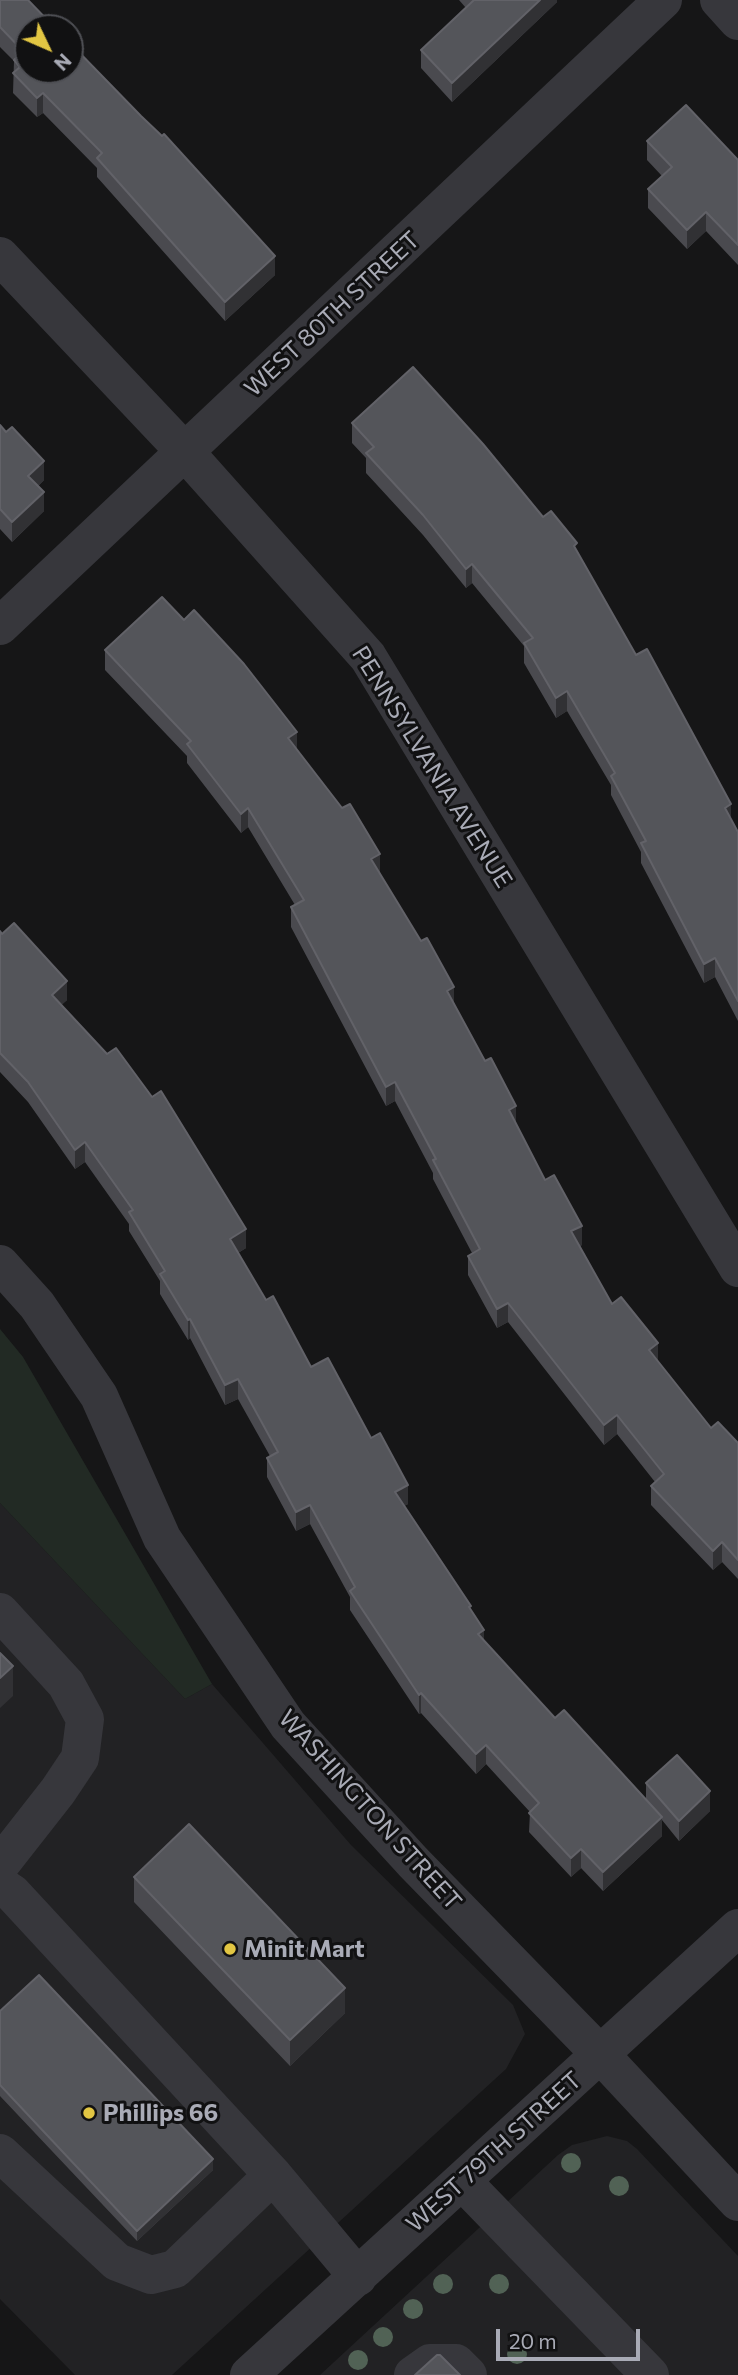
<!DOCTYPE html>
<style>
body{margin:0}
#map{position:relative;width:738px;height:2375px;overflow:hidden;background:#161617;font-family:Commissioner,sans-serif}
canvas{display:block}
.north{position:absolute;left:14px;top:14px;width:70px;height:70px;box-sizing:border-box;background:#111112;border:2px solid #4e4f54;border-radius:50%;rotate:134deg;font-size:19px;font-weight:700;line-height:28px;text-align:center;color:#a9abb6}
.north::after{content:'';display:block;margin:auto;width:24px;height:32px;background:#e2c643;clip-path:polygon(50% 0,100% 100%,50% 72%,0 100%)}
.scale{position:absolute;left:496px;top:2329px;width:144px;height:32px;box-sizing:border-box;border:4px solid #a9abb6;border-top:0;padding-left:9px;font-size:21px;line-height:24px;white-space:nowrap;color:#a9abb6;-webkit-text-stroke:5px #111112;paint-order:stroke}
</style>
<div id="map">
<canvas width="738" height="2375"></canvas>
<div class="north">N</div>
<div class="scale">20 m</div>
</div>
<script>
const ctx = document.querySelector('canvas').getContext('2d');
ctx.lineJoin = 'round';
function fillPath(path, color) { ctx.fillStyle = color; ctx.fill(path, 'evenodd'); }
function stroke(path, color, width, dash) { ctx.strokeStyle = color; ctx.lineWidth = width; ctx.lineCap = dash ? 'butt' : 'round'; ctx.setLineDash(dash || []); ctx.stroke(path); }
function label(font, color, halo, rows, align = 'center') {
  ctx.font = font + ' Commissioner,sans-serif'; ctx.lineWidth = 6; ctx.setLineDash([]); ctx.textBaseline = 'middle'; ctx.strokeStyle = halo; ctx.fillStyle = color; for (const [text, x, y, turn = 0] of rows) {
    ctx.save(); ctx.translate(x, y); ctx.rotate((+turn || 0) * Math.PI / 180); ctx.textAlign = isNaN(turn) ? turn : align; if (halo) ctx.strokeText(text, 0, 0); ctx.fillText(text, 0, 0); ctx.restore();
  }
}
fillPath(new Path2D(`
 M 0,1503 L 185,1699 L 212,1684 L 351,1845 L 513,2005 L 525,2034 L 506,2069 L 172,2375 L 75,2375 L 0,2299 Z
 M 607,2136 L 627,2141 L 637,2149 L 738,2256 L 738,2375 L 320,2375 L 558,2155 L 572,2145 Z`), '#222224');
fillPath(new Path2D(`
 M 0,1329 L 23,1357 L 212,1684 L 185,1699 L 0,1503 Z`), '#222a24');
stroke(new Path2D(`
 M 719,0 L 738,21
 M 0,256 L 186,453 L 368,657 L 738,1268
 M 0,626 L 663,0
 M 0,1264 L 37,1305 L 99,1396 L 162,1538 L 288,1725 L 413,1862 L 601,2055 L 738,2202
 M 0,1612 L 66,1684 L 85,1719 L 80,1758 L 58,1791 L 0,1865
 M 0,1885 L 12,1893 L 273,2175 L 358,2277
 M 0,2153 L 117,2262 L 151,2275 L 175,2269 L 273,2175
 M 462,2181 L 650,2375
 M 249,2375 L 738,1928
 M 413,2375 L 430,2363 L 456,2363 L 468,2375`), '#37373c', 38);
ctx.fillStyle = '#516255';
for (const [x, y] of [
 [571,2163],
 [619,2186],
 [443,2284],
 [499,2284],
 [413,2309],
 [383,2337],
 [517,2354],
 [358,2360]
]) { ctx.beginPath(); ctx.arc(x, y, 10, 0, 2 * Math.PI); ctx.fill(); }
fillPath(new Path2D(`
 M 0,0 L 275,275 L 225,321 L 97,177 L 97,168 L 43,113 L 37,117 L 13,93 L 14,61 L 0,47 Z
 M 459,0 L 557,0 L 557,2 L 452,102 L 421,68 L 421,50 L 466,8 Z
 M 647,141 L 738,160 L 738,265 L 706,231 L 687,249 L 648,208 L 648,189 L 662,176 L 647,160 Z
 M 352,423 L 543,517 L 577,552 L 738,832 L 738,1021 L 715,977 L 704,983 L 641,863 L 641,852 L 611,795 L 611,785 L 567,711 L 556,718 L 524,663 L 524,646 L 472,583 L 466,588 L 423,535 L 366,473 L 366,458 L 352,443 Z
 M 0,425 L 44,480 L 38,486 L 44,511 L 12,542 L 0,529 Z
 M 105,650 L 297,749 L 380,873 L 454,1003 L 545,1180 L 582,1245 L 580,1246 L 612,1304 L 711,1428 L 738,1443 L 738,1579 L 722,1562 L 713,1570 L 651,1505 L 651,1486 L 655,1482 L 617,1434 L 604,1445 L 508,1322 L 497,1328 L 468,1275 L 468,1256 L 472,1253 L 433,1179 L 433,1173 L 395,1101 L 386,1106 L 291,927 L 291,907 L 295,905 L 248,827 L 241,833 L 187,763 L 187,756 L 105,670 Z
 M 0,931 L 67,1000 L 61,1005 L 246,1248 L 238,1253 L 266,1300 L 311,1367 L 371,1438 L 408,1504 L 404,1506 L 471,1610 L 484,1641 L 555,1718 L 646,1800 L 646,1783 L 710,1811 L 679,1841 L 662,1820 L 662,1836 L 603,1891 L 581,1868 L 571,1877 L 529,1832 L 530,1812 L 486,1764 L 476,1774 L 421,1713 L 419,1714 L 350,1610 L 350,1597 L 310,1524 L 296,1531 L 267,1477 L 267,1458 L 270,1456 L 238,1399 L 225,1405 L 190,1338 L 188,1340 L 160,1294 L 160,1281 L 129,1231 L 129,1224 L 85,1162 L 75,1169 L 28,1102 L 0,1072 Z
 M 134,1877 L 345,2013 L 290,2066 L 134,1902 Z
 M 0,2011 L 213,2170 L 137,2241 L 0,2096 Z`), '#4a4a4f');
fillPath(new Path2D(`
 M 540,0 L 557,0 L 557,2 L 452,102 L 452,83 Z
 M 43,93 L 43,113 L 37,117 L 37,98 Z
 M 706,212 L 706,231 L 687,249 L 687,230 Z
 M 275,256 L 275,275 L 225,321 L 225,302 Z
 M 44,461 L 44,480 L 28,495 L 28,476 Z
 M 44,492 L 44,511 L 12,542 L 12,522 Z
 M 472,564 L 472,583 L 466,588 L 466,569 Z
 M 567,691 L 567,711 L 556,718 L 556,698 Z
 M 297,732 L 297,751 L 288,738 Z
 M 731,804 L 731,824 L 725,808 Z
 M 248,808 L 248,827 L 241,833 L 241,814 Z
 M 380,854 L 380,873 L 371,859 Z
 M 715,958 L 715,977 L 704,983 L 704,964 Z
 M 67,981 L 67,1000 L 52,1014 L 52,995 Z
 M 454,987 L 454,1007 L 447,991 Z
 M 395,1082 L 395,1101 L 386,1106 L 386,1087 Z
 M 516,1106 L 516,1126 L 509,1110 Z
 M 85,1142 L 85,1162 L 75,1169 L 75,1150 Z
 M 582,1226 L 582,1245 L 571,1250 L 571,1231 Z
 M 246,1229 L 246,1248 L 230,1258 L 230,1239 Z
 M 508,1303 L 508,1322 L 497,1328 L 497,1309 Z
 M 190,1319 L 190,1338 L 188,1340 L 188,1320 Z
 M 658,1343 L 658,1362 L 649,1350 Z
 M 238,1379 L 238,1399 L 225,1405 L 225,1385 Z
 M 617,1415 L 617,1434 L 604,1445 L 604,1425 Z
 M 408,1485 L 408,1504 L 395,1511 L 395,1492 Z
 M 310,1505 L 310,1524 L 296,1531 L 296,1512 Z
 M 722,1542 L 722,1562 L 713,1570 L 713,1551 Z
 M 484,1630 L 484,1650 L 478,1634 Z
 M 13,1666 L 13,1696 L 0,1708 L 0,1678 Z
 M 421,1693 L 421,1713 L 419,1714 L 419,1695 Z
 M 486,1745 L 486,1764 L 476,1774 L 476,1754 Z
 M 710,1791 L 710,1811 L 679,1841 L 679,1821 Z
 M 662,1817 L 662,1836 L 603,1891 L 603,1872 Z
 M 581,1849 L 581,1868 L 571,1877 L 571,1858 Z
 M 345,1988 L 345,2013 L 290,2066 L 290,2040 Z
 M 213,2159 L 213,2170 L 137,2241 L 137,2231 Z`), '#313134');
const building = new Path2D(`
 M 0,0 L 28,0 L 55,28 L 28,28 L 28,70 L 70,70 L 70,43 L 141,116 L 162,136 L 164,134 L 275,256 L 225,302 L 97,158 L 102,153 L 43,93 L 37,98 L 13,73 L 20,67 L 14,60 L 23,51 L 0,27 Z
 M 474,0 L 540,0 L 452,83 L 421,50 Z
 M 686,105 L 738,160 L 738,245 L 706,212 L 687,230 L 648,189 L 672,167 L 647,141 Z
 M 413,367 L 483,444 L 543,517 L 551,511 L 577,543 L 574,546 L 636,655 L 647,649 L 731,804 L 725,808 L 738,832 L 738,1001 L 715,958 L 704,964 L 641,843 L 646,841 L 611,776 L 615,773 L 567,691 L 556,698 L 524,643 L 533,638 L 472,564 L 466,569 L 423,515 L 366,453 L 374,447 L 352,423 Z
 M 0,425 L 6,432 L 12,427 L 44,461 L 28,476 L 44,492 L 12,522 L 0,509 Z
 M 162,597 L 184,620 L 194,610 L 244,664 L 297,732 L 288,738 L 342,808 L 350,804 L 380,854 L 371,859 L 421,941 L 427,938 L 454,987 L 447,991 L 485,1061 L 491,1058 L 516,1106 L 509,1110 L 545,1180 L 554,1175 L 582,1226 L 571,1231 L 612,1304 L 621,1297 L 658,1343 L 649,1350 L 711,1428 L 718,1422 L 738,1443 L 738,1560 L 722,1542 L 713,1551 L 651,1486 L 664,1474 L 617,1415 L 604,1425 L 508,1303 L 497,1309 L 468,1256 L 480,1249 L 433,1160 L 436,1159 L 395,1082 L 386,1087 L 291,907 L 304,900 L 248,808 L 241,814 L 187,744 L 191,741 L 105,650 Z
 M 14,923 L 67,981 L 52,995 L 107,1054 L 116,1048 L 152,1097 L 161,1091 L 246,1229 L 230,1239 L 266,1300 L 273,1296 L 311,1367 L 328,1358 L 371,1438 L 380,1433 L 408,1485 L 395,1492 L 471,1606 L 469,1607 L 484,1630 L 478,1634 L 555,1718 L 564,1710 L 662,1817 L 603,1872 L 581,1849 L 571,1858 L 529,1813 L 539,1803 L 486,1745 L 476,1754 L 421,1693 L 419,1695 L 350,1591 L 355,1587 L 310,1505 L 296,1512 L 267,1458 L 278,1452 L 238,1379 L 225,1385 L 190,1319 L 188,1320 L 160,1274 L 165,1271 L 129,1212 L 133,1210 L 85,1142 L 75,1150 L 28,1082 L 0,1053 L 0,931 L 2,934 Z
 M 0,1653 L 13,1666 L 0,1678 Z
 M 677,1755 L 710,1791 L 679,1821 L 646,1783 Z
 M 189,1824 L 345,1988 L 290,2040 L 134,1877 Z
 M 39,1975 L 213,2159 L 137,2231 L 0,2085 L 0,2011 Z
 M 437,2355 L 440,2355 L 460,2375 L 415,2375 Z`);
fillPath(building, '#54555a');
stroke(building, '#626268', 2);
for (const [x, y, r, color] of [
 [230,1949,7,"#e2c643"],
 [89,2113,7,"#e2c643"]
]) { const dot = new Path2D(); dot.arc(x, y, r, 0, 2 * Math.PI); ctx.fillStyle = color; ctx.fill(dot); stroke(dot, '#111112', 2.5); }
label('24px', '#a9abb6', '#111112', [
 ["WEST 80TH STREET",332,314,-43],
 ["PENNSYLVANIA AVENUE",432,767,58],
 ["WASHINGTON STREET",370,1810,48],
 ["WEST 79TH STREET",494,2152,-42]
]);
label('bold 24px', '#a9abb6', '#111112', [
 ["Minit Mart",244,1949],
 ["Phillips 66",103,2113]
], 'left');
</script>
